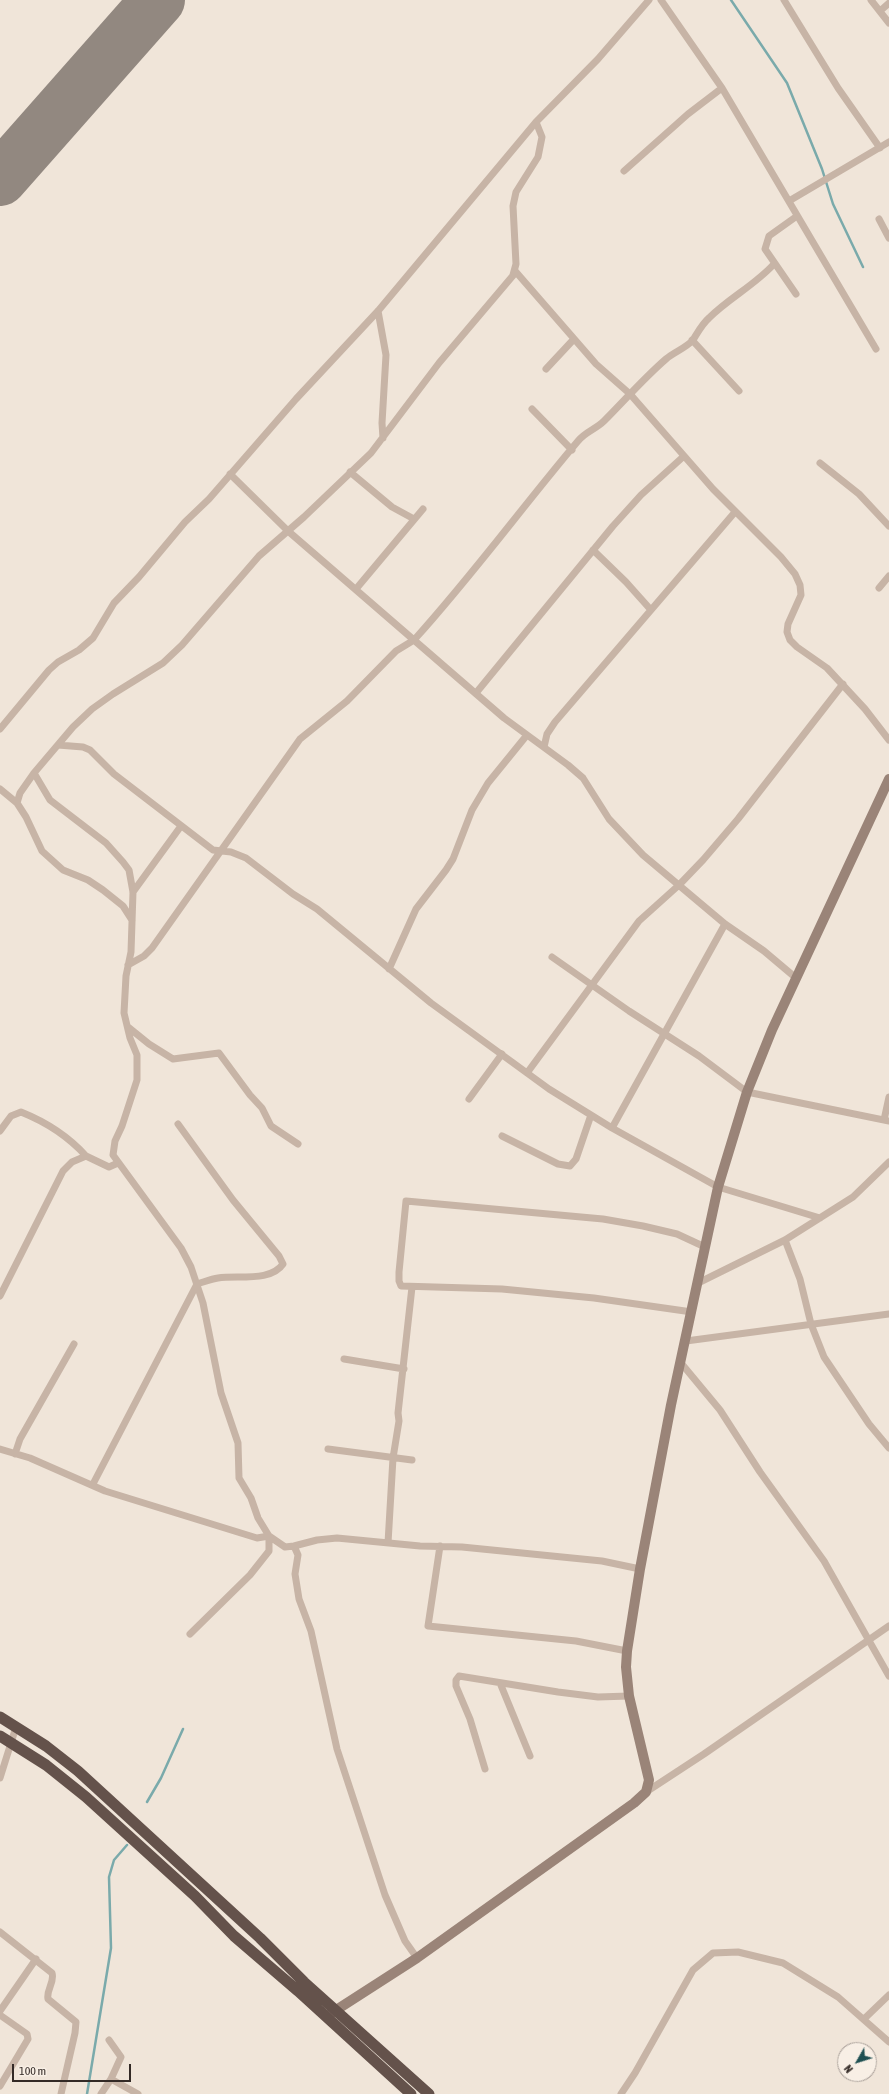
<!DOCTYPE html>
<style>
body{margin:0}
#map{position:relative;width:889px;height:2094px;overflow:hidden;background:#f0e5d9;font-family:"Asap Condensed",sans-serif}
canvas{display:block}
.north{position:absolute;left:837px;top:2042px;width:40px;height:40px;box-sizing:border-box;background:#f8efe5;border:1px solid #a9a099;border-radius:50%;rotate:231deg;font-size:11px;font-weight:700;line-height:16px;text-align:center;color:#332a26}
.north::after{content:'';display:block;margin:auto;width:14px;height:18px;background:#1f5052;clip-path:polygon(50% 0,100% 100%,50% 72%,0 100%)}
.scale{position:absolute;left:12px;top:2064px;width:119px;height:18px;box-sizing:border-box;border:2px solid #332a26;border-top:0;padding-left:5px;font-size:12px;line-height:14px;white-space:nowrap;color:#332a26;-webkit-text-stroke:3px #f8efe5;paint-order:stroke}
</style>
<div id="map">
<canvas width="889" height="2094"></canvas>
<div class="north">N</div>
<div class="scale">100 m</div>
</div>
<script>
const ctx = document.querySelector('canvas').getContext('2d');
ctx.lineJoin = 'round';
function stroke(path, color, width, dash) { ctx.strokeStyle = color; ctx.lineWidth = width; ctx.lineCap = dash ? 'butt' : 'round'; ctx.setLineDash(dash || []); ctx.stroke(path); }
stroke(new Path2D(`
 M 731,0 L 787,83 L 822,169 L 833,204 L 863,267
 M 147,1802 L 161,1778 L 183,1729
 M 87,2094 L 111,1948 L 109,1877 L 114,1860 L 127,1845`), '#7aaaab', 2.5);
stroke(new Path2D(`
 M 0,179 L 158,0`), '#928880', 54);
stroke(new Path2D(`
 M 661,0 L 722,88 L 876,349
 M 784,0 L 838,88 L 880,148
 M 871,0 L 889,23
 M 880,11 L 889,3
 M 624,171 L 688,114 L 722,88
 M 789,201 L 889,142
 M 879,219 L 889,238
 M 513,275 L 516,264 L 513,206 L 516,192 L 538,157 L 542,137 L 536,122
 M 796,294 L 765,249 L 769,236 L 797,216
 M 378,311 L 386,355 L 382,423 L 383,438
 M 692,340 L 739,391
 M 546,369 L 574,339
 M 532,409 L 572,450
 M 820,463 L 859,494 L 889,526
 M 350,472 L 392,507 L 414,519
 M 230,474 L 288,531 L 504,718 L 568,765 L 583,778 L 609,819 L 643,855 L 725,924 L 764,951 L 796,978
 M 593,550 L 626,582 L 651,610
 M 879,588 L 889,576
 M 356,589 L 423,509
 M 476,693 L 613,526 L 641,495 L 684,456
 M 0,729 L 49,670 L 58,662 L 79,650 L 93,638 L 114,603 L 139,577 L 185,522 L 209,499 L 296,399 L 378,311 L 536,122 L 598,59 L 649,0
 M 58,745 L 83,747 L 90,750 L 114,774 L 213,850 L 231,852 L 246,858 L 293,894 L 317,909 L 431,1003 L 549,1089 L 612,1128 L 718,1187 L 820,1218
 M 544,747 L 547,734 L 555,722 L 735,512
 M 34,773 L 50,800 L 106,843 L 123,862 L 129,870 L 133,892 L 131,952 L 126,976 L 124,1013 L 130,1038 L 137,1055 L 137,1080 L 122,1126 L 115,1141 L 113,1155 L 181,1248 L 191,1267 L 203,1303 L 221,1393 L 238,1443 L 239,1478 L 251,1498 L 258,1518 L 269,1536 L 269,1551 L 250,1575 L 190,1634
 M 0,789 L 17,803 L 26,817 L 42,851 L 63,870 L 88,880 L 103,890 L 123,906 L 132,920
 M 17,803 L 20,793 L 34,773 L 73,727 L 92,709 L 113,694 L 163,663 L 182,645 L 259,556 L 304,517 L 371,453 L 439,363 L 516,272 L 596,364 L 630,394 L 713,489 L 781,557 L 795,574 L 800,585 L 801,595 L 788,624 L 787,632 L 790,640 L 797,647 L 827,668 L 865,709 L 889,740
 M 133,892 L 181,826
 M 552,957 L 629,1011 L 699,1056 L 747,1092 L 889,1121
 M 128,965 L 144,956 L 152,948 L 300,739 L 347,701 L 396,651 L 414,640 C 472,576 523,506 578,441 C 585,432 596,429 604,421 C 624,401 644,378 666,359 C 674,352 686,348 693,340 C 698,332 702,324 709,318 C 729,298 755,285 774,264
 M 389,969 L 416,909 L 446,870 L 453,859 L 472,810 L 488,783 L 527,735
 M 128,1027 L 149,1044 L 173,1059 L 219,1053 L 250,1095 L 262,1108 L 271,1126 L 298,1144
 M 527,1073 L 639,921 L 679,885 L 703,860 L 738,819 L 843,684
 M 469,1099 L 502,1054
 M 884,1120 L 889,1097
 M 612,1128 L 725,924
 M 0,1131 L 11,1116 L 21,1112 C 46,1122 68,1136 86,1156
 M 502,1136 L 558,1164 L 570,1166 L 576,1159 L 591,1115
 M 785,1240 L 800,1279 L 811,1324 L 824,1357 L 869,1424 L 889,1448
 M 698,1283 L 785,1240 L 853,1197 L 889,1162
 M 0,1296 L 63,1171 L 72,1162 L 86,1156 L 109,1167 L 118,1163
 M 692,1312 L 594,1298 L 502,1289 L 401,1286 L 399,1281 L 399,1272 L 406,1201 L 603,1219 L 643,1226 L 677,1234 L 705,1247
 M 686,1341 L 889,1314
 M 344,1359 L 404,1369
 M 681,1363 L 720,1410 L 760,1472 L 824,1561 L 889,1676
 M 0,1449 L 30,1458 L 105,1491 L 257,1538 L 269,1536 L 285,1547 L 294,1546 L 317,1540 L 337,1538 L 420,1546 L 462,1547 L 602,1561 L 640,1569
 M 328,1449 L 412,1460
 M 15,1454 L 20,1439 L 74,1344
 M 93,1484 L 197,1284 C 204,1282 211,1279 218,1278 C 238,1275 271,1282 283,1264 L 279,1256 L 233,1200 L 178,1124
 M 388,1543 L 393,1458 L 399,1421 L 398,1413 L 412,1287
 M 294,1546 L 298,1555 L 295,1574 L 299,1599 L 311,1631 L 337,1749 L 385,1895 L 405,1941 L 417,1958
 M 440,1546 L 428,1626 L 576,1641 L 627,1651
 M 500,1683 L 530,1756
 M 485,1769 L 470,1719 L 456,1686 L 456,1680 L 459,1676 L 558,1692 L 598,1697 L 629,1696
 M 0,1778 L 16,1727
 M 646,1792 L 704,1754 L 889,1626
 M 0,1932 L 52,1973 C 55,1982 46,1990 48,1999 L 76,2022 L 75,2033 L 61,2094
 M 0,2011 L 36,1959
 M 0,2015 L 27,2034 L 28,2039 L 0,2086
 M 864,2019 L 889,1995
 M 111,2079 L 138,2094
 M 101,2094 L 111,2079 L 121,2057 L 109,2040
 M 621,2094 L 635,2073 L 693,1970 L 713,1953 L 738,1952 L 783,1963 L 838,1997 L 889,2042`), '#c7b4a6', 7);
stroke(new Path2D(`
 M 330,2014 L 417,1958 L 634,1803 L 646,1792 L 649,1780 L 629,1696 L 626,1667 L 627,1651 L 640,1569 L 671,1405 L 718,1187 L 747,1092 L 772,1030 L 889,779`), '#9a8478', 10);
stroke(new Path2D(`
 M 0,1717 L 46,1746 L 78,1771 L 260,1938 L 304,1982 L 429,2094
 M 0,1736 L 46,1765 L 86,1797 L 195,1896 L 234,1936 L 298,1991 L 411,2094`), '#64524b', 11);
</script>
